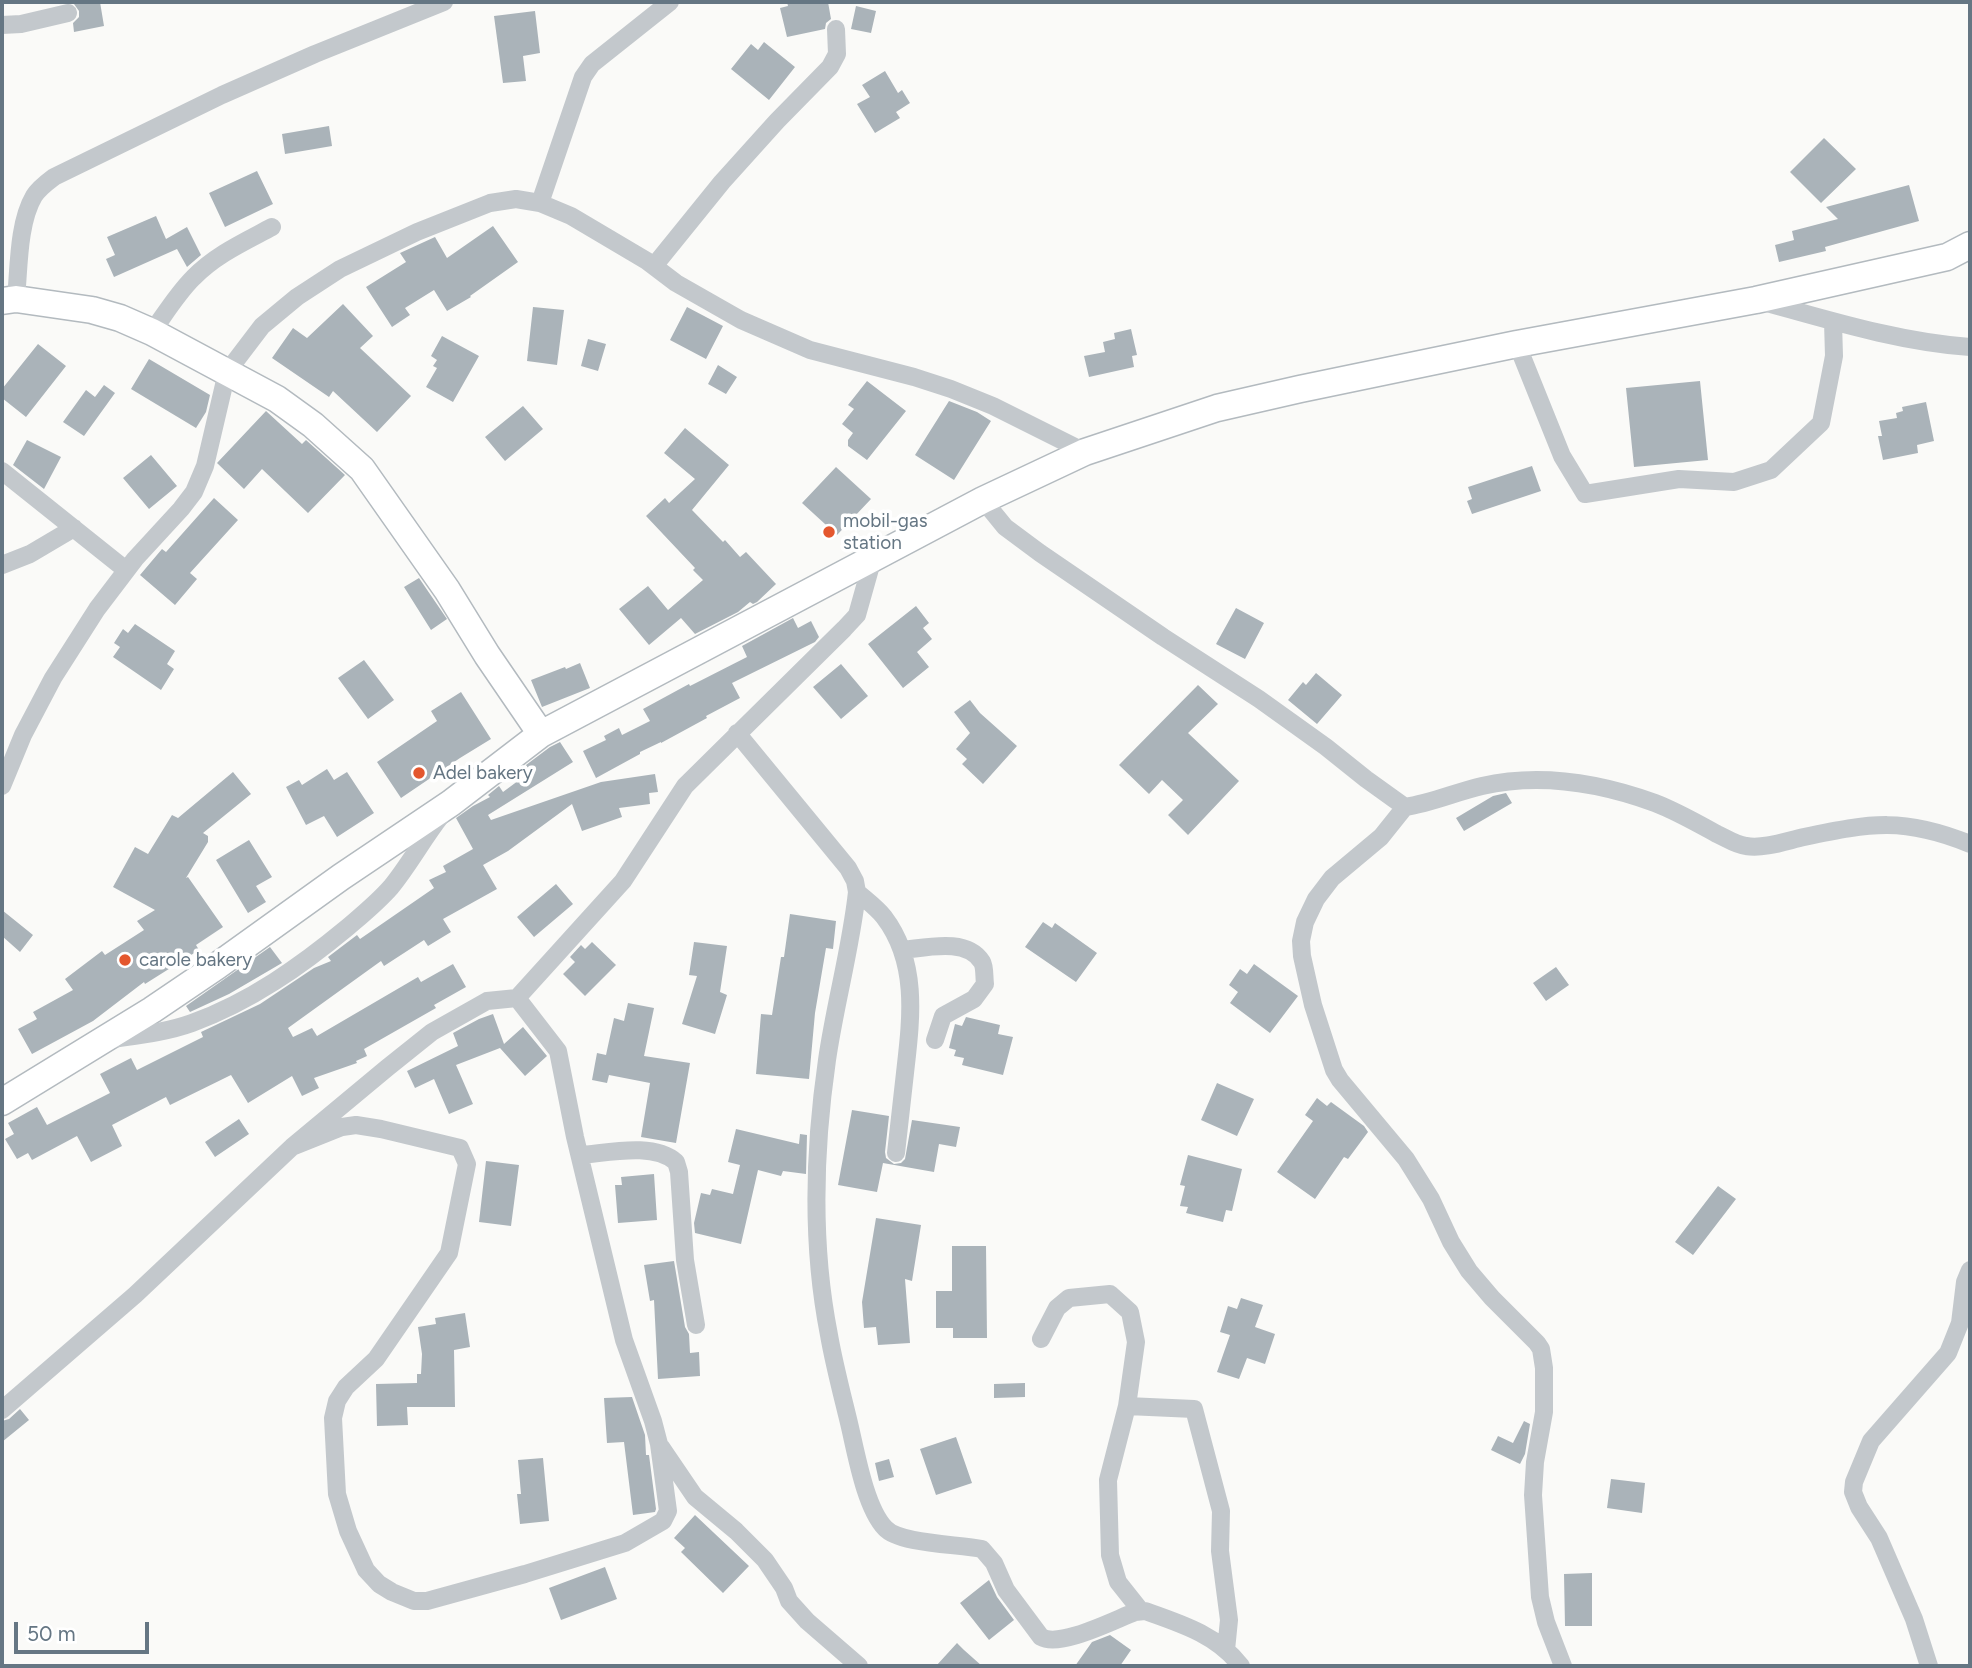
<!DOCTYPE html>
<style>
body{margin:0}
#map{position:relative;width:1972px;height:1668px;overflow:hidden;background:#fafaf8;font-family:Figtree,sans-serif}
canvas{display:block}
.frame{position:absolute;inset:0;border:4px solid #657683;pointer-events:none}
.scale{position:absolute;left:14px;top:1622px;width:135px;height:32px;box-sizing:border-box;border:4px solid #657683;border-top:0;padding-left:9px;font-size:21px;line-height:24px;white-space:nowrap;color:#657683;-webkit-text-stroke:5px #fff;paint-order:stroke}
</style>
<div id="map">
<canvas width="1972" height="1668"></canvas>
<div class="frame"></div>
<div class="scale">50 m</div>
</div>
<script>
const ctx = document.querySelector('canvas').getContext('2d');
ctx.lineJoin = 'round';
function fillPath(path, color) { ctx.fillStyle = color; ctx.fill(path, 'evenodd'); }
function stroke(path, color, width, dash) { ctx.strokeStyle = color; ctx.lineWidth = width; ctx.lineCap = dash ? 'butt' : 'round'; ctx.setLineDash(dash || []); ctx.stroke(path); }
function label(font, color, halo, rows, align = 'center') {
  ctx.font = font + ' Figtree,sans-serif'; ctx.lineWidth = 7; ctx.setLineDash([]); ctx.textBaseline = 'middle'; ctx.strokeStyle = halo; ctx.fillStyle = color; for (const [text, x, y, turn = 0] of rows) {
    ctx.save(); ctx.translate(x, y); ctx.rotate((+turn || 0) * Math.PI / 180); ctx.textAlign = isNaN(turn) ? turn : align; if (halo) ctx.strokeText(text, 0, 0); ctx.fillText(text, 0, 0); ctx.restore();
  }
}
fillPath(new Path2D(`
 M 86,2 L 100,2 L 104,26 L 74,32 L 73,23 L 79,17 L 79,11 L 74,4 Z
 M 787,2 L 828,2 L 831,19 L 826,23 L 825,29 L 787,37 L 780,8 L 788,6 Z
 M 856,6 L 876,11 L 871,33 L 851,29 Z
 M 535,11 L 540,53 L 523,56 L 526,81 L 503,83 L 494,16 Z
 M 764,42 L 795,67 L 769,100 L 731,69 L 751,44 L 758,50 Z
 M 885,71 L 898,93 L 902,90 L 910,103 L 896,112 L 900,118 L 875,133 L 857,104 L 870,97 L 862,85 Z
 M 329,126 L 332,146 L 285,154 L 282,134 Z
 M 1824,138 L 1856,169 L 1821,203 L 1790,172 Z
 M 257,171 L 273,204 L 225,227 L 209,193 Z
 M 1909,185 L 1919,221 L 1825,247 L 1826,251 L 1779,262 L 1775,245 L 1794,240 L 1792,231 L 1838,219 L 1826,207 Z
 M 156,216 L 166,239 L 187,227 L 201,255 L 187,267 L 177,249 L 114,277 L 106,259 L 115,255 L 107,237 Z
 M 493,226 L 518,262 L 470,296 L 471,297 L 447,311 L 434,290 L 405,308 L 410,315 L 392,327 L 366,287 L 406,262 L 400,253 L 435,237 L 447,258 Z
 M 343,304 L 373,336 L 360,348 L 411,396 L 377,432 L 333,391 L 329,397 L 272,358 L 293,328 L 307,338 Z
 M 533,307 L 564,310 L 557,365 L 527,361 Z
 M 687,307 L 723,326 L 706,359 L 670,340 Z
 M 1131,329 L 1137,355 L 1132,356 L 1134,367 L 1089,377 L 1084,356 L 1105,352 L 1103,342 L 1115,339 L 1114,333 Z
 M 442,336 L 479,356 L 453,402 L 426,387 L 437,368 L 433,366 L 437,360 L 431,356 Z
 M 588,339 L 606,344 L 598,371 L 581,366 Z
 M 38,344 L 66,366 L 26,417 L 2,398 L 2,389 Z
 M 149,359 L 210,395 L 206,412 L 196,428 L 131,389 Z
 M 718,365 L 737,377 L 726,394 L 708,384 Z
 M 867,381 L 906,411 L 867,460 L 848,446 L 848,440 L 853,433 L 842,424 L 854,409 L 848,405 Z
 M 1700,381 L 1708,460 L 1634,467 L 1626,388 Z
 M 104,385 L 115,393 L 84,436 L 63,422 L 86,390 L 95,397 Z
 M 949,401 L 977,412 L 991,421 L 954,480 L 915,455 Z
 M 1926,402 L 1934,441 L 1917,445 L 1918,453 L 1883,460 L 1878,436 L 1882,436 L 1879,421 L 1897,418 L 1896,413 L 1903,411 L 1902,407 Z
 M 523,406 L 543,429 L 505,461 L 485,437 Z
 M 266,411 L 302,444 L 306,440 L 345,475 L 308,513 L 262,469 L 244,489 L 217,463 Z
 M 685,428 L 729,465 L 692,510 L 723,542 L 725,540 L 740,557 L 746,552 L 776,584 L 757,602 L 753,604 L 750,602 L 738,612 L 695,634 L 681,618 L 649,645 L 619,609 L 648,586 L 668,610 L 703,580 L 693,570 L 695,568 L 646,516 L 665,498 L 669,503 L 695,479 L 664,453 Z
 M 27,440 L 61,457 L 44,489 L 13,465 Z
 M 151,455 L 177,486 L 149,509 L 123,478 Z
 M 1532,466 L 1541,491 L 1472,514 L 1467,501 L 1472,499 L 1468,487 Z
 M 836,467 L 871,499 L 837,535 L 802,503 Z
 M 214,498 L 238,520 L 190,573 L 197,579 L 175,605 L 140,575 L 162,549 L 166,552 Z
 M 419,578 L 447,619 L 431,630 L 404,587 Z
 M 916,606 L 929,623 L 923,628 L 932,639 L 917,652 L 929,667 L 903,688 L 868,644 Z
 M 1236,608 L 1264,623 L 1245,659 L 1216,644 Z
 M 793,618 L 798,628 L 811,621 L 819,637 L 815,642 L 732,683 L 740,698 L 706,716 L 707,718 L 661,743 L 661,742 L 640,752 L 640,754 L 596,778 L 583,751 L 606,740 L 604,736 L 619,728 L 622,735 L 650,721 L 643,709 L 689,684 L 690,686 L 747,657 L 742,646 Z
 M 135,624 L 175,651 L 167,664 L 174,669 L 161,690 L 113,657 L 120,647 L 114,643 L 123,629 L 128,633 Z
 M 364,660 L 394,700 L 368,719 L 338,678 Z
 M 580,663 L 590,688 L 542,707 L 531,680 L 565,667 L 566,669 Z
 M 841,664 L 868,696 L 841,719 L 813,687 Z
 M 1316,673 L 1342,695 L 1317,724 L 1288,700 L 1303,682 L 1306,685 Z
 M 1198,685 L 1218,704 L 1188,733 L 1239,781 L 1188,835 L 1168,815 L 1183,800 L 1162,780 L 1149,794 L 1119,765 Z
 M 461,692 L 491,739 L 460,758 L 401,798 L 377,762 L 437,721 L 431,711 Z
 M 970,700 L 980,713 L 1017,746 L 983,784 L 962,764 L 967,759 L 956,749 L 970,733 L 954,712 Z
 M 560,742 L 573,762 L 488,815 L 491,820 L 601,782 L 655,774 L 658,792 L 649,793 L 650,804 L 619,808 L 622,817 L 582,831 L 572,804 L 508,851 L 483,865 L 497,889 L 443,919 L 451,932 L 428,946 L 424,940 L 384,966 L 381,961 L 288,1028 L 293,1037 L 312,1028 L 317,1036 L 418,977 L 421,982 L 453,964 L 466,987 L 434,1005 L 436,1008 L 364,1049 L 367,1056 L 356,1061 L 357,1063 L 314,1078 L 319,1088 L 302,1096 L 292,1076 L 248,1103 L 231,1075 L 170,1105 L 166,1097 L 112,1125 L 122,1146 L 91,1162 L 77,1136 L 32,1160 L 28,1153 L 17,1159 L 5,1139 L 14,1134 L 8,1123 L 37,1107 L 47,1125 L 110,1093 L 100,1074 L 131,1058 L 137,1070 L 203,1037 L 201,1032 L 260,1004 L 314,968 L 331,961 L 328,957 L 357,935 L 360,939 L 434,888 L 429,880 L 446,872 L 443,866 L 473,849 L 456,818 L 473,806 L 490,797 L 488,795 L 499,786 L 503,792 L 530,772 L 526,765 L 550,747 Z
 M 327,769 L 334,780 L 347,772 L 374,813 L 337,837 L 324,816 L 306,825 L 286,787 L 299,780 L 302,785 Z
 M 233,772 L 251,794 L 203,833 L 208,836 L 208,842 L 186,878 L 188,877 L 223,927 L 196,945 L 199,950 L 145,984 L 144,982 L 93,1021 L 32,1054 L 18,1029 L 37,1019 L 33,1012 L 73,990 L 65,979 L 102,951 L 105,955 L 144,930 L 137,921 L 155,910 L 113,887 L 135,847 L 148,854 L 172,815 L 178,818 Z
 M 1506,793 L 1512,803 L 1464,831 L 1456,818 L 1493,796 Z
 M 249,840 L 272,877 L 256,886 L 266,902 L 248,913 L 216,860 Z
 M 556,884 L 573,904 L 534,937 L 517,917 Z
 M 2,910 L 33,935 L 20,952 L 2,936 Z
 M 790,914 L 836,921 L 833,949 L 826,948 L 815,1013 L 809,1079 L 756,1074 L 761,1014 L 772,1015 L 781,957 L 784,957 Z
 M 1043,922 L 1052,928 L 1055,923 L 1097,953 L 1076,982 L 1025,947 Z
 M 592,942 L 616,965 L 585,996 L 563,974 L 575,962 L 570,957 L 581,945 L 585,949 Z
 M 694,942 L 727,946 L 720,992 L 727,995 L 715,1034 L 682,1024 L 697,976 L 689,975 Z
 M 270,947 L 282,963 L 229,994 L 190,1012 L 186,1006 Z
 M 1254,964 L 1298,996 L 1270,1033 L 1230,1003 L 1238,992 L 1229,985 L 1240,969 L 1247,974 Z
 M 1556,967 L 1569,985 L 1546,1001 L 1533,983 Z
 M 628,1003 L 654,1008 L 644,1056 L 690,1063 L 676,1143 L 641,1137 L 650,1083 L 609,1075 L 607,1083 L 592,1080 L 597,1053 L 606,1055 L 614,1018 L 624,1021 Z
 M 493,1014 L 504,1044 L 523,1027 L 547,1056 L 525,1076 L 500,1048 L 456,1065 L 473,1104 L 449,1114 L 434,1079 L 415,1088 L 407,1071 L 458,1046 L 453,1033 L 479,1019 Z
 M 966,1017 L 1000,1025 L 998,1034 L 1013,1037 L 1003,1075 L 962,1065 L 964,1058 L 954,1056 L 956,1050 L 949,1048 L 955,1024 L 962,1026 Z
 M 1217,1083 L 1254,1099 L 1237,1136 L 1201,1120 Z
 M 1317,1098 L 1327,1106 L 1331,1102 L 1364,1126 L 1368,1132 L 1348,1159 L 1344,1157 L 1315,1199 L 1277,1172 L 1313,1121 L 1305,1115 Z
 M 852,1110 L 889,1116 L 885,1152 L 886,1158 L 894,1164 L 901,1163 L 905,1159 L 912,1120 L 960,1127 L 956,1147 L 939,1144 L 934,1172 L 883,1163 L 877,1192 L 838,1185 Z
 M 239,1119 L 249,1134 L 215,1157 L 205,1142 Z
 M 736,1129 L 799,1144 L 800,1134 L 807,1135 L 806,1174 L 783,1171 L 781,1176 L 758,1170 L 741,1244 L 695,1233 L 694,1223 L 701,1193 L 710,1195 L 712,1189 L 733,1194 L 740,1165 L 728,1162 Z
 M 1188,1155 L 1242,1169 L 1232,1211 L 1226,1210 L 1223,1222 L 1186,1213 L 1188,1207 L 1180,1206 L 1185,1186 L 1180,1185 Z
 M 486,1161 L 519,1165 L 511,1226 L 479,1222 Z
 M 654,1174 L 657,1220 L 618,1223 L 615,1185 L 622,1185 L 621,1177 Z
 M 1718,1186 L 1736,1199 L 1693,1255 L 1675,1242 Z
 M 876,1218 L 921,1225 L 912,1281 L 905,1279 L 910,1343 L 878,1345 L 876,1327 L 864,1328 L 862,1302 Z
 M 952,1246 L 986,1246 L 987,1338 L 953,1338 L 953,1328 L 936,1328 L 936,1291 L 952,1291 Z
 M 674,1261 L 685,1327 L 689,1334 L 690,1353 L 699,1352 L 700,1376 L 658,1379 L 654,1300 L 650,1301 L 644,1265 Z
 M 1241,1298 L 1263,1305 L 1255,1327 L 1275,1334 L 1265,1364 L 1247,1358 L 1239,1379 L 1217,1372 L 1230,1335 L 1220,1332 L 1228,1306 L 1237,1309 Z
 M 465,1313 L 470,1347 L 454,1350 L 455,1407 L 407,1407 L 408,1425 L 377,1426 L 376,1384 L 417,1383 L 417,1374 L 421,1374 L 422,1354 L 418,1327 L 436,1324 L 435,1318 Z
 M 1025,1383 L 1025,1397 L 994,1398 L 994,1384 Z
 M 632,1397 L 645,1435 L 646,1455 L 649,1455 L 656,1509 L 655,1512 L 633,1515 L 624,1442 L 607,1443 L 604,1398 Z
 M 20,1409 L 29,1420 L 2,1442 L 2,1421 L 9,1419 Z
 M 1524,1421 L 1530,1424 L 1525,1454 L 1520,1464 L 1491,1450 L 1498,1436 L 1513,1443 Z
 M 956,1437 L 972,1483 L 936,1495 L 920,1449 Z
 M 543,1458 L 549,1521 L 520,1524 L 517,1494 L 521,1494 L 518,1460 Z
 M 889,1459 L 894,1477 L 879,1481 L 875,1463 Z
 M 1611,1479 L 1645,1483 L 1642,1513 L 1607,1508 Z
 M 695,1515 L 749,1566 L 723,1593 L 681,1552 L 685,1548 L 674,1538 Z
 M 605,1567 L 617,1599 L 561,1620 L 549,1588 Z
 M 1592,1573 L 1592,1626 L 1565,1626 L 1564,1574 Z
 M 989,1580 L 997,1597 L 1014,1620 L 989,1640 L 960,1603 Z
 M 1110,1635 L 1131,1650 L 1120,1666 L 1075,1666 L 1092,1642 Z
 M 957,1643 L 964,1650 L 982,1666 L 936,1666 Z`), '#aab3b9');
const secondary = new Path2D(`
 M 2,301 L 16,299 L 92,310 L 120,318 L 152,332 L 277,399 L 313,425 L 362,469 L 447,590 L 487,655 L 541,734
 M 2,1102 L 152,1010 L 217,966 L 341,877 L 451,803 L 541,734 L 983,500 L 1085,452 L 1217,408 L 1300,389 L 1517,344 L 1756,300 L 1947,257 L 1970,245`);
stroke(secondary, '#b3babf', 29);
stroke(new Path2D(`
 M 2,25 L 21,24 L 68,13
 M 540,203 L 583,77 L 592,64 L 670,2
 M 654,266 L 722,182 L 777,121 L 830,67 L 837,54 L 836,29
 M 16,299 C 19,268 18,223 34,196 C 39,188 46,183 54,177 L 222,95 L 315,54 L 444,2
 M 1760,301 C 1829,320 1899,342 1970,347
 M 152,332 C 165,314 177,294 193,278 C 215,255 244,242 272,227
 M 1517,344 L 1562,456 L 1585,494 L 1679,479 L 1734,482 L 1771,470 L 1821,423 L 1834,356 L 1833,322
 M 2,471 L 126,570
 M 983,500 L 1005,527 L 1040,553 L 1163,637 L 1259,699 L 1326,747 L 1366,779 L 1405,807
 M 2,565 L 30,554 L 74,528
 M 737,733 L 848,868 L 855,881 L 857,892 C 851,948 835,1004 827,1060 C 814,1150 811,1244 829,1335 C 834,1364 842,1394 849,1423 C 856,1452 865,1507 885,1528 C 899,1544 958,1544 982,1549 L 994,1563 L 1006,1590 L 1041,1637 C 1060,1648 1114,1620 1135,1612 L 1145,1611 C 1182,1624 1217,1635 1241,1666
 M 2,786 L 23,735 L 53,678 L 97,609 L 135,559 L 181,509 L 194,492 L 205,466 L 227,372 L 262,326 L 297,297 L 340,269 L 417,232 L 490,203 L 516,199 L 540,203 L 571,216 L 647,261 L 676,283 L 741,320 L 810,350 L 914,377 L 951,389 L 993,406 L 1085,452
 M 857,892 C 866,900 877,908 884,917 C 919,963 911,1020 905,1073 C 902,1099 899,1126 896,1153
 M 902,950 C 925,948 967,937 982,962 C 985,967 984,977 985,984 L 974,999 L 943,1016 L 935,1040
 M 113,1039 C 140,1035 167,1032 192,1023 C 250,1002 301,966 348,927 C 362,915 378,902 391,887 C 409,865 423,839 441,816
 M 292,1147 L 342,1127 L 356,1125 L 381,1129 L 460,1148 L 467,1164 L 449,1253 L 376,1359 L 346,1387 L 337,1401 L 333,1418 L 337,1494 L 348,1531 L 366,1570 L 379,1584 L 392,1592 L 414,1601 L 427,1601 L 525,1574 L 625,1543 L 663,1521 L 668,1511 L 659,1444 L 653,1421 L 624,1340 L 575,1137 L 558,1051 L 517,998
 M 580,1155 C 608,1153 653,1142 676,1162 L 679,1172 L 685,1260 L 696,1325
 M 1041,1339 L 1057,1308 L 1069,1298 L 1110,1294 L 1130,1312 L 1136,1342 L 1127,1406 L 1108,1480 L 1110,1555 L 1118,1582 L 1141,1611
 M 1127,1406 L 1194,1409 L 1221,1511 L 1220,1551 L 1229,1620 L 1226,1650
 M 2,1410 L 135,1295 L 292,1147 L 387,1068 L 432,1032 L 487,1001 L 517,998 L 623,881 L 685,786 L 844,629 L 857,615 L 873,558
 M 661,1447 L 695,1497 L 736,1531 L 765,1560 L 784,1588 L 789,1601 L 807,1621 L 859,1666
 M 1563,1666 L 1546,1622 L 1540,1597 L 1533,1495 L 1535,1462 L 1544,1412 L 1544,1368 L 1541,1349 L 1537,1343 L 1492,1298 L 1469,1271 L 1451,1242 L 1431,1199 L 1406,1159 L 1340,1080 L 1334,1070 L 1313,1005 L 1302,956 L 1301,941 L 1305,922 L 1316,899 L 1332,878 L 1381,837 L 1405,807 C 1432,803 1456,792 1482,786 C 1539,773 1600,783 1655,803 C 1676,811 1697,823 1717,834 C 1726,838 1736,845 1746,846 C 1764,849 1786,841 1804,837 C 1871,823 1904,817 1970,844
 M 1929,1666 L 1914,1619 L 1879,1538 L 1859,1507 L 1853,1492 L 1854,1482 L 1871,1441 L 1948,1353 L 1960,1323 L 1965,1282 L 1970,1270`), '#c3c8cc', 18);
stroke(secondary, '#fff', 26);
for (const [x, y, r, color] of [
 [829,532,7,"#e4572e"],
 [419,773,7,"#e4572e"],
 [125,960,7,"#e4572e"]
]) { const dot = new Path2D(); dot.arc(x, y, r, 0, 2 * Math.PI); ctx.fillStyle = color; ctx.fill(dot); stroke(dot, '#fff', 2.5); }
label('19px', '#657683', '#fff', [
 ["mobil-gas",843,521],
 ["station",843,543],
 ["Adel bakery",433,773],
 ["carole bakery",139,960]
], 'left');
</script>
